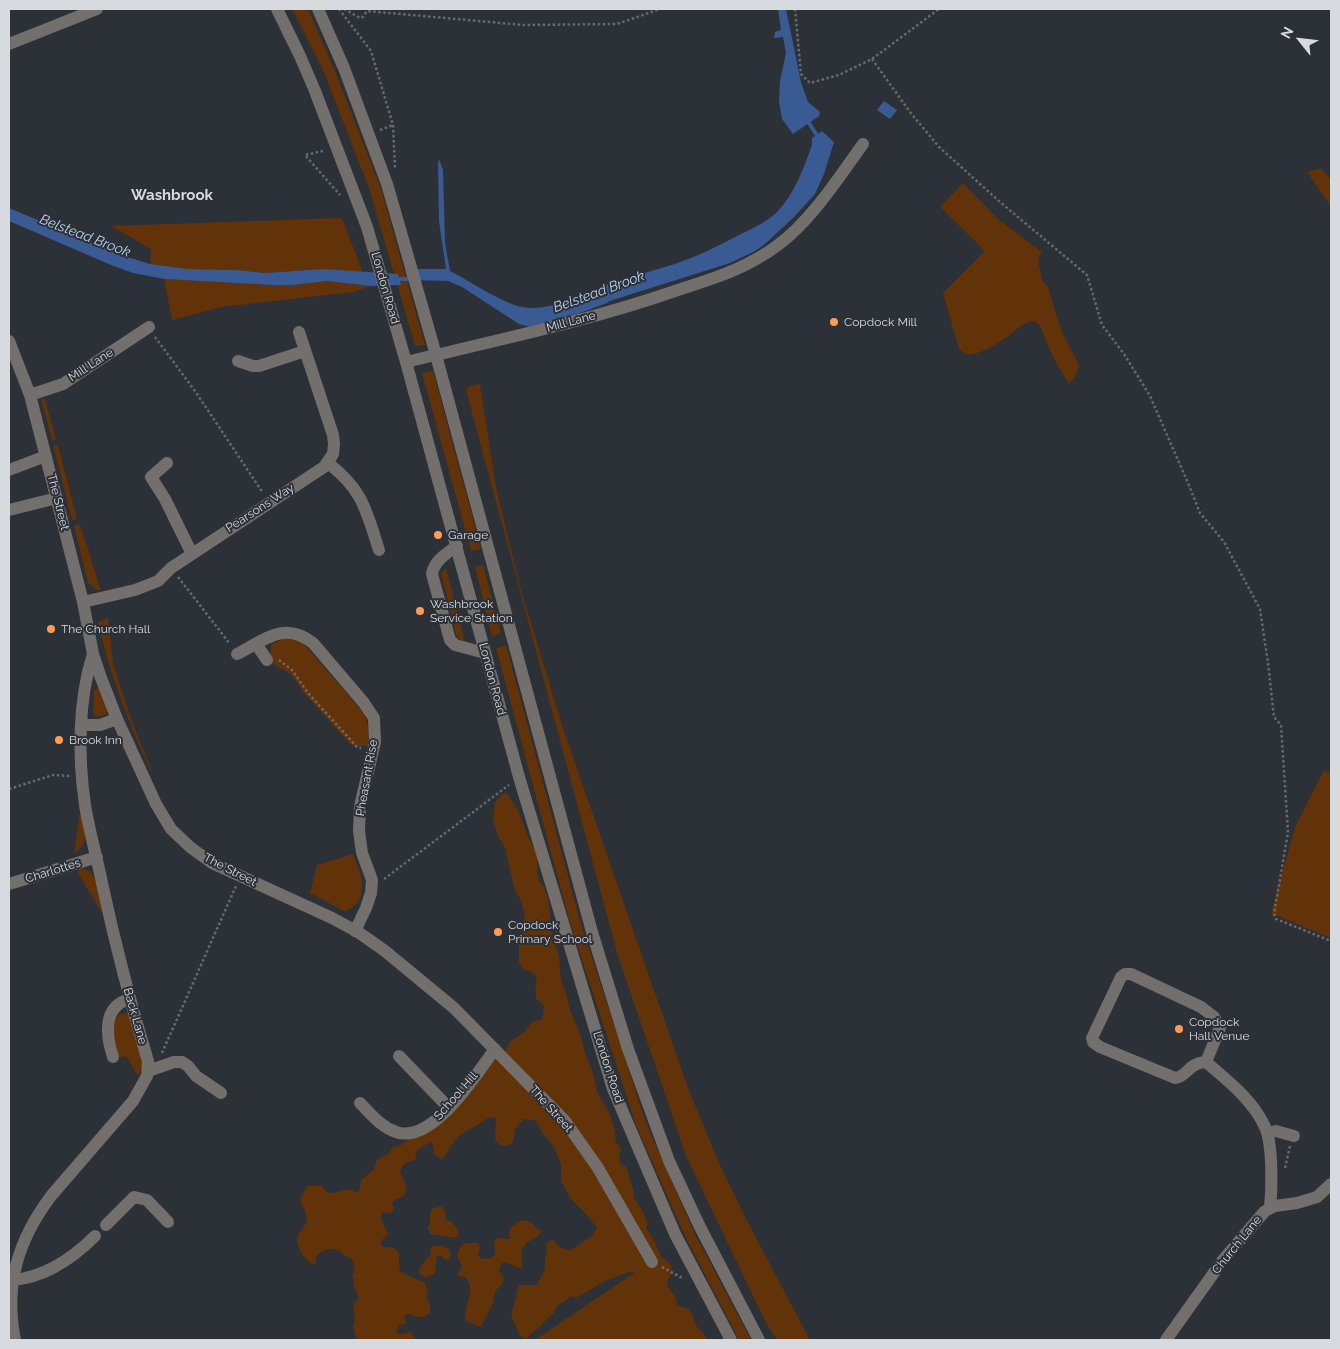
<!DOCTYPE html>
<style>
body{margin:0}
#map{position:relative;width:1340px;height:1349px;overflow:hidden;background:#2c3037;font-family:Raleway,sans-serif}
canvas{display:block}
.frame{position:absolute;inset:0;border:10px solid #d7dade;pointer-events:none}
.north{position:absolute;left:1275px;top:15px;width:50px;height:50px;-webkit-text-stroke:4px #2c3037;paint-order:stroke;rotate:299deg;font-size:14px;font-weight:700;line-height:20px;text-align:center;color:#d7dade}
.north::after{content:'';display:block;margin:auto;width:18px;height:22px;background:#d7dade;clip-path:polygon(50% 0,100% 100%,50% 72%,0 100%)}
</style>
<div id="map">
<canvas width="1340" height="1349"></canvas>
<div class="frame"></div>
<div class="north">N</div>
</div>
<script>
const ctx = document.querySelector('canvas').getContext('2d');
ctx.lineJoin = 'round';
function fillPath(path, color) { ctx.fillStyle = color; ctx.fill(path, 'evenodd'); }
function stroke(path, color, width, dash) { ctx.strokeStyle = color; ctx.lineWidth = width; ctx.lineCap = dash ? 'butt' : 'round'; ctx.setLineDash(dash || []); ctx.stroke(path); }
function label(font, color, halo, rows, align = 'center') {
  ctx.font = font + ' Raleway,sans-serif'; ctx.lineWidth = 4; ctx.setLineDash([]); ctx.textBaseline = 'middle'; ctx.strokeStyle = halo; ctx.fillStyle = color; for (const [text, x, y, turn = 0] of rows) {
    ctx.save(); ctx.translate(x, y); ctx.rotate((+turn || 0) * Math.PI / 180); ctx.textAlign = isNaN(turn) ? turn : align; if (halo) ctx.strokeText(text, 0, 0); ctx.fillText(text, 0, 0); ctx.restore();
  }
}
fillPath(new Path2D(`
 M 292,9 L 308,9 L 334,69 L 381,189 L 425,345 L 415,346 L 369,188 L 323,70 Z
 M 1317,169 L 1322,169 L 1331,180 L 1331,207 L 1307,172 Z
 M 963,183 L 998,219 L 1042,252 L 1038,260 L 1042,280 L 1048,287 L 1061,330 L 1079,365 L 1076,376 L 1069,384 L 1053,357 L 1040,326 L 1035,321 C 1022,322 1017,330 1007,337 C 996,345 981,354 967,355 L 959,349 L 943,293 L 984,252 L 981,247 L 940,207 Z
 M 342,218 L 363,273 L 323,269 L 265,273 L 236,270 L 188,269 L 150,264 L 151,249 L 111,226 Z
 M 164,279 L 273,285 L 294,285 L 327,281 L 371,286 L 353,292 L 222,307 L 172,320 Z
 M 433,371 L 481,549 L 471,551 L 422,373 Z
 M 480,384 L 496,488 L 521,590 L 563,728 L 688,1088 L 719,1163 L 744,1215 L 810,1340 L 777,1340 L 766,1323 L 686,1156 L 617,953 L 466,390 L 469,386 Z
 M 45,399 L 56,439 L 52,440 L 41,400 Z
 M 53,445 L 58,445 L 77,519 L 72,520 Z
 M 80,524 L 101,591 L 95,589 L 88,582 L 74,526 Z
 M 483,565 L 501,633 L 492,637 L 475,566 Z
 M 446,568 L 465,642 L 457,638 L 441,573 Z
 M 108,618 L 113,663 L 131,719 L 151,769 L 151,772 C 128,721 110,676 98,622 Z
 M 286,638 L 302,642 L 364,713 L 369,730 L 368,746 L 352,746 L 304,693 L 292,675 L 270,662 L 271,644 Z
 M 506,645 L 580,921 L 646,1123 L 694,1232 L 751,1340 L 739,1340 L 685,1236 L 636,1125 L 570,923 L 496,648 Z
 M 99,688 L 108,708 L 106,714 L 98,717 L 93,714 L 94,690 Z
 M 1324,770 L 1331,774 L 1331,938 L 1271,913 L 1295,827 Z
 M 507,793 L 518,810 L 528,837 L 535,849 L 537,856 L 537,873 L 540,883 L 544,886 L 548,899 L 552,934 L 559,956 L 561,981 L 565,990 L 570,1010 L 581,1036 L 585,1053 L 593,1073 L 597,1092 L 611,1116 L 614,1128 L 616,1142 L 621,1150 L 619,1156 L 620,1163 L 626,1167 L 634,1192 L 634,1198 L 643,1212 L 648,1224 L 646,1228 L 655,1242 L 660,1255 L 672,1266 L 671,1275 L 667,1281 L 668,1287 L 675,1296 L 677,1306 L 687,1308 L 691,1312 L 697,1327 L 705,1335 L 707,1340 L 535,1340 L 634,1273 L 632,1271 L 605,1281 L 576,1298 L 572,1296 L 557,1306 L 554,1313 L 526,1339 L 520,1336 L 511,1315 L 519,1285 L 537,1285 L 545,1269 L 545,1258 L 547,1251 L 546,1245 L 549,1241 L 554,1240 L 558,1246 L 569,1251 L 592,1236 L 597,1228 L 587,1215 L 571,1199 L 561,1181 L 561,1165 L 554,1147 L 543,1134 L 536,1121 L 524,1119 L 515,1129 L 513,1142 L 508,1146 L 501,1146 L 495,1140 L 496,1118 L 489,1117 C 480,1126 465,1129 456,1139 C 451,1145 448,1153 442,1159 L 435,1155 L 432,1141 L 417,1150 L 415,1160 C 406,1161 403,1164 400,1172 C 404,1181 409,1185 404,1196 L 394,1200 L 392,1204 L 394,1208 L 391,1214 L 382,1212 C 379,1220 385,1226 388,1233 L 382,1240 L 381,1244 L 383,1247 C 406,1246 396,1257 401,1272 L 425,1283 L 428,1293 L 426,1298 L 430,1304 L 430,1313 C 424,1319 417,1318 410,1314 L 404,1316 L 406,1323 L 399,1326 L 396,1332 L 401,1334 L 411,1332 L 415,1340 L 357,1340 L 353,1327 L 355,1319 L 353,1304 L 359,1298 L 355,1289 L 352,1275 L 355,1272 C 354,1269 354,1262 352,1260 C 351,1258 348,1257 346,1256 C 336,1246 324,1247 315,1258 L 317,1262 L 314,1265 C 305,1260 294,1246 298,1235 C 300,1230 305,1226 307,1222 L 306,1213 L 300,1200 L 307,1186 L 322,1186 L 326,1192 C 339,1197 342,1184 359,1193 L 361,1180 L 374,1169 L 377,1160 L 389,1153 L 393,1147 L 400,1146 L 414,1134 L 492,1060 L 503,1058 C 505,1052 507,1045 512,1040 C 515,1037 520,1036 523,1033 C 531,1026 529,1020 542,1020 L 544,1006 L 536,998 L 535,988 L 537,984 L 535,974 L 523,969 L 519,962 L 519,942 L 525,915 L 520,899 L 514,888 L 505,847 L 500,840 L 493,822 L 495,802 L 501,795 Z
 M 80,811 C 84,829 92,842 74,854 Z
 M 353,854 C 359,868 369,891 356,904 C 353,907 349,909 346,912 L 310,893 L 317,865 Z
 M 77,867 C 81,868 86,869 89,871 C 97,877 104,904 102,913 L 79,875 Z
 M 131,1013 L 144,1060 L 138,1076 L 126,1056 L 115,1058 L 111,1022 L 120,1014 Z
 M 441,1206 L 445,1211 L 446,1221 L 451,1221 L 457,1228 L 459,1234 L 456,1238 L 430,1234 L 427,1227 L 430,1224 L 430,1213 L 432,1209 Z
 M 522,1220 L 531,1222 L 536,1228 L 542,1231 C 537,1240 523,1240 522,1252 C 521,1258 523,1263 522,1269 L 504,1262 L 501,1264 L 499,1271 L 504,1278 L 502,1284 L 495,1292 L 493,1303 L 481,1327 L 466,1321 L 465,1315 L 470,1292 L 470,1285 L 466,1277 L 458,1276 L 457,1273 L 461,1269 L 461,1264 L 457,1257 C 461,1242 463,1242 478,1243 L 480,1248 L 478,1255 L 481,1259 L 492,1258 L 495,1254 L 494,1242 L 498,1238 L 510,1239 L 509,1230 L 514,1225 Z
 M 432,1246 L 443,1246 L 449,1249 L 451,1255 L 449,1259 L 445,1260 L 441,1256 L 437,1255 L 435,1273 L 426,1278 L 420,1274 L 419,1271 L 421,1266 L 431,1254 L 430,1250 Z`), '#623208');
fillPath(new Path2D(`
 M 778,9 L 786,9 L 801,82 L 808,102 L 820,112 L 819,116 L 793,134 L 782,119 L 779,102 L 780,81 L 786,53 L 783,37 L 774,38 L 775,32 L 781,30 Z
 M 884,101 L 897,110 L 890,119 L 877,110 Z
 M 822,131 L 834,142 L 824,174 L 815,194 L 794,217 L 765,244 L 755,251 L 730,263 L 578,311 L 545,326 L 530,327 L 519,324 L 462,287 L 448,281 L 408,280 L 405,269 L 446,269 L 439,221 L 438,165 L 439,159 L 443,170 L 445,243 L 450,271 C 470,281 500,302 522,307 C 551,313 589,290 617,281 C 636,275 656,270 675,264 C 698,256 720,245 741,234 C 753,228 767,222 777,212 C 795,193 803,169 812,145 L 812,138 Z
 M 9,208 L 121,255 L 150,264 L 188,269 L 236,270 L 265,273 L 323,269 L 398,274 L 401,285 L 371,286 L 327,281 L 294,285 L 273,285 L 164,279 L 133,273 L 111,265 L 9,221 Z`), '#395a92');
stroke(new Path2D(`
 M 807,120 L 818,137
 M 396,279 L 411,279
 M 564,317 L 607,301`), '#395a92', 4);
stroke(new Path2D(`
 M 339,9 L 371,51 L 393,125 L 395,168
 M 344,9 L 360,18 L 363,17 L 367,11 L 523,25 L 617,24 L 660,9
 M 795,9 L 801,74 L 810,83 L 839,75 L 872,59 L 939,9
 M 872,59 L 910,112 L 939,147 L 1000,202 L 1087,275 L 1102,325 L 1124,354 L 1150,396 L 1188,483 L 1200,513 L 1224,542 L 1260,609 L 1268,663 L 1274,717 L 1281,725 L 1288,832 L 1274,914 L 1276,919 L 1331,941
 M 380,130 L 393,125
 M 323,151 L 305,155 L 340,195
 M 155,337 L 195,391 L 263,493
 M 178,577 L 230,644
 M 279,660 L 292,670 L 308,693 L 357,747 L 361,748
 M 9,789 L 53,775 L 70,776
 M 384,879 L 509,785
 M 162,1053 L 236,886
 M 1285,1168 L 1290,1146
 M 662,1267 L 684,1279`), '#676b71', 2.5, [2.5, 2.5]);
stroke(new Path2D(`
 M 277,9 L 300,56 L 315,91 L 367,227 L 406,362 L 519,777 L 613,1089 L 675,1234 L 731,1340
 M 318,9 L 344,68 L 387,184 L 398,222 L 436,355 L 592,932 L 628,1049 L 669,1161 L 700,1227 L 759,1340
 M 9,44 L 97,9
 M 9,341 L 30,395 L 83,602 L 93,654 L 101,678 L 117,719 L 156,804 L 171,829 L 190,847 L 212,863 L 332,918 L 358,932 L 385,951 L 454,1008 L 565,1121 L 598,1168 L 652,1262
 M 238,361 L 253,366 L 259,366 L 305,351
 M 406,362 C 498,340 589,321 678,290 C 714,278 746,269 778,245 C 811,221 839,177 863,144
 M 30,395 L 63,384 L 149,327
 M 167,463 L 151,477 L 165,499 L 192,554
 M 328,463 C 363,490 366,510 379,550
 M 9,470 L 46,456
 M 9,510 L 57,498
 M 457,546 C 447,553 434,561 432,574 L 450,640 L 455,645 L 485,653
 M 83,602 L 135,590 L 158,581 L 171,568 L 324,467 L 333,454 L 334,444 L 333,435 L 299,332
 M 256,644 L 267,660
 M 237,654 C 266,639 284,621 313,643 L 364,703 L 374,718 L 375,742 L 360,806 L 359,831 L 362,853 L 372,880 L 371,893 L 366,908 L 355,931
 M 81,725 L 100,725 L 117,719
 M 9,884 L 97,857
 M 399,1056 L 449,1108
 M 113,1057 C 106,1036 102,1006 130,999
 M 1206,1062 L 1220,1028 L 1214,1017 L 1201,1007 L 1131,974 L 1125,974 L 1121,977 L 1092,1038 L 1093,1042 L 1100,1047 L 1175,1078 C 1187,1077 1188,1063 1206,1062 C 1228,1081 1253,1100 1265,1127 C 1273,1145 1272,1188 1270,1208
 M 148,1071 L 174,1062 L 182,1062 L 188,1066 L 196,1076 L 221,1093
 M 360,1103 C 371,1114 381,1127 396,1132 C 433,1145 477,1073 495,1049
 M 1267,1133 L 1276,1131 L 1294,1136
 M 106,1225 L 134,1197 L 147,1200 L 168,1222
 M 13,1280 C 46,1277 72,1259 95,1236
 M 15,1340 C 4,1285 18,1240 51,1196 L 133,1101 L 147,1076 L 148,1061 C 130,1002 115,943 102,883 C 97,857 89,831 85,805 C 78,757 78,700 93,654
 M 1166,1340 L 1223,1260 L 1265,1211 L 1275,1206 L 1297,1203 L 1317,1197 L 1331,1184`), '#736f6d', 12);
for (const [x, y, r, color] of [
 [834,322,5,"#fd9d55"],
 [438,535,5,"#fd9d55"],
 [420,611,5,"#fd9d55"],
 [51,629,5,"#fd9d55"],
 [59,740,5,"#fd9d55"],
 [498,932,5,"#fd9d55"],
 [1179,1029,5,"#fd9d55"]
]) { const dot = new Path2D(); dot.arc(x, y, r, 0, 2 * Math.PI); ctx.fillStyle = color; ctx.fill(dot); stroke(dot, '#2c3037', 2); }
label('12px', '#d7dade', '#2c3037', [
 ["London Road",385,288,74],
 ["Mill Lane",571,322,-15],
 ["Mill Lane",91,365,-33],
 ["The Street",58,502,76],
 ["Pearsons Way",260,508,-33],
 ["London Road",492,679,75],
 ["Pheasant Rise",367,778,-80],
 ["The Street",230,870,27],
 ["Charlottes",53,871,-17],
 ["Back Lane",135,1016,74],
 ["London Road",608,1067,72],
 ["School Hill",456,1096,-49],
 ["The Street",551,1109,48],
 ["Church Lane",1237,1245,-51]
]);
label('12px', '#d7dade', '#2c3037', [
 ["Copdock Mill",844,322],
 ["Garage",448,535],
 ["Washbrook",430,604],
 ["Service Station",430,618],
 ["The Church Hall",61,629],
 ["Brook Inn",69,740],
 ["Copdock",508,925],
 ["Primary School",508,939],
 ["Copdock",1189,1022],
 ["Hall Venue",1189,1036]
], 'left');
label('italic 14px', '#bdd1f2', '#2c3037', [
 ["Belstead Brook",85,236,21],
 ["Belstead Brook",599,292,-20]
]);
label('bold 15px', '#d7dade', '#2c3037', [
 ["Washbrook",172,195]
]);
</script>
